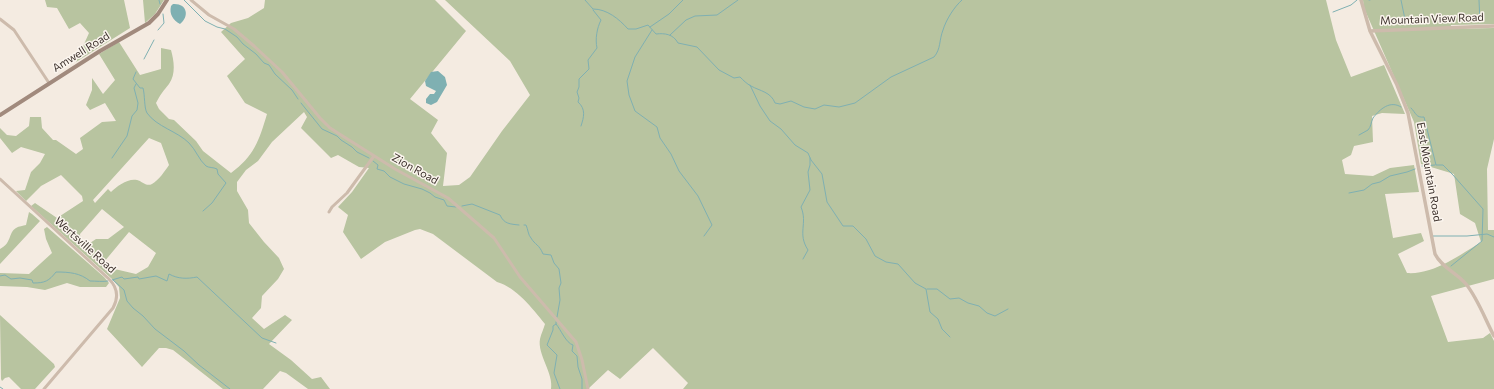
<!DOCTYPE html>
<style>
body{margin:0}
canvas{display:block;background:#f4ebe1}
</style>
<canvas width="1494" height="389"></canvas>
<script>
const ctx = document.querySelector('canvas').getContext('2d');
ctx.lineJoin = 'round';
function fillPath(path, color) { ctx.fillStyle = color; ctx.fill(path, 'evenodd'); }
function stroke(path, color, width, dash) { ctx.strokeStyle = color; ctx.lineWidth = width; ctx.lineCap = dash ? 'butt' : 'round'; ctx.setLineDash(dash || []); ctx.stroke(path); }
function label(font, color, halo, rows, align = 'center') {
  ctx.font = font + ' Commissioner,sans-serif'; ctx.lineWidth = 3; ctx.setLineDash([]); ctx.textBaseline = 'middle'; ctx.strokeStyle = halo; ctx.fillStyle = color; for (const [text, x, y, turn = 0] of rows) {
    ctx.save(); ctx.translate(x, y); ctx.rotate((+turn || 0) * Math.PI / 180); ctx.textAlign = isNaN(turn) ? turn : align; if (halo) ctx.strokeText(text, 0, 0); ctx.fillText(text, 0, 0); ctx.restore();
  }
}
fillPath(new Path2D(`
 M 45,0 L 124,0 L 130,28 L 76,62 L 89,33 L 80,23 L 69,29 L 57,8 L 47,7 Z
 M 143,0 L 164,0 L 155,14 L 145,23 Z
 M 265,0 L 435,0 L 466,31 L 410,99 L 438,120 L 431,133 L 447,153 L 443,186 L 459,185 L 470,177 L 502,131 L 530,95 L 510,61 L 445,0 L 1326,0 L 1336,40 L 1351,77 L 1384,65 L 1405,114 L 1382,113 L 1372,116 L 1373,142 L 1354,146 L 1351,155 L 1342,160 L 1345,174 L 1373,176 L 1390,168 L 1414,165 L 1419,192 L 1385,194 L 1393,238 L 1421,233 L 1424,241 L 1398,254 L 1407,273 C 1433,275 1460,255 1481,242 L 1475,223 L 1460,214 L 1454,174 L 1421,164 L 1414,122 L 1364,8 L 1363,0 L 1494,0 L 1494,24 L 1451,25 L 1450,29 L 1494,28 L 1494,139 L 1487,169 L 1488,230 L 1494,230 L 1494,279 L 1431,296 L 1448,342 L 1483,338 L 1490,333 L 1494,341 L 1494,389 L 683,389 L 688,383 L 653,348 L 620,379 L 608,370 L 588,389 L 551,389 C 554,374 537,354 540,339 C 541,334 544,328 545,324 C 532,308 517,288 497,282 L 433,234 L 420,229 L 415,230 L 385,242 L 361,259 L 343,232 L 348,215 L 338,207 L 352,192 L 369,168 L 359,167 L 338,155 L 331,158 L 301,128 L 307,117 L 304,112 L 272,142 L 258,161 L 246,170 L 237,182 L 237,191 L 248,210 L 249,223 L 264,242 L 279,258 L 284,269 L 278,279 L 262,296 L 261,308 L 252,318 L 264,329 L 285,315 L 292,320 L 269,344 L 291,360 L 312,379 L 321,377 L 330,389 L 308,389 L 286,373 L 280,371 L 263,389 L 223,389 L 173,350 L 166,348 L 159,348 L 142,367 L 107,329 L 120,298 L 119,287 L 112,279 L 31,206 L 35,203 L 57,218 L 83,201 L 82,196 L 61,175 L 41,186 L 26,201 L 16,191 L 25,190 L 31,172 L 40,163 L 45,154 L 21,147 L 12,153 L 0,138 L 0,128 L 7,135 L 16,136 L 29,126 L 30,117 L 41,117 L 42,128 L 53,140 L 56,140 L 76,154 L 83,149 L 80,138 L 102,122 L 116,121 L 105,103 L 90,110 L 86,105 L 92,90 L 92,78 L 103,94 L 115,80 L 99,54 L 119,42 L 140,75 L 161,69 L 161,48 L 171,50 C 174,61 176,74 169,84 C 164,90 160,95 156,103 L 159,109 L 169,119 L 174,120 L 196,141 L 203,151 L 231,173 C 254,156 259,141 267,114 L 245,103 L 227,76 L 245,59 L 221,32 L 231,23 L 248,18 L 264,8 ZM 149,138 L 161,143 L 169,165 C 165,171 158,181 152,184 C 146,187 142,181 137,180 C 128,178 117,186 111,192 L 108,189 L 95,203 L 93,200 ZM 102,209 L 124,227 L 108,239 L 96,239 L 87,245 L 81,244 L 80,234 ZM 129,232 L 156,253 L 148,267 L 136,274 L 106,267 L 104,262 Z
 M 29,212 L 32,214 L 40,221 L 0,264 L 0,249 C 12,243 8,233 16,228 C 19,226 23,226 26,225 Z
 M 47,227 L 104,277 L 109,283 L 106,287 L 80,287 L 67,283 L 45,290 L 27,287 L 0,286 L 0,273 L 29,274 L 52,253 L 46,239 L 44,229 Z
 M 0,315 L 54,364 L 55,367 L 35,389 L 21,389 L 9,377 L 5,378 L 2,381 L 1,379 Z`), '#b8c4a0');
fillPath(new Path2D(`
 M 173,4 C 187,3 190,16 180,24 C 173,20 169,14 171,6 Z
 M 438,71 L 445,77 L 447,85 L 437,102 L 431,105 L 426,103 L 426,99 L 430,94 L 434,94 L 436,91 L 426,86 L 425,81 L 431,72 Z`), '#7fb0b2');
stroke(new Path2D(`
 M 159,0 L 160,4
 M 184,0 L 205,21 L 217,27 L 225,29 L 237,37 L 243,44 L 256,54 L 264,63 L 269,65 L 275,74 L 292,90 L 298,99
 M 585,0 L 593,9 C 607,9 619,19 628,29 L 636,29 L 648,25 L 656,34 C 665,33 673,34 678,43 L 697,47 L 719,70 L 734,78 L 740,77 C 743,80 747,84 751,86 C 760,91 771,92 775,103 L 780,104 L 791,101 L 804,107 L 815,109 L 824,105 L 839,107 L 855,103 L 891,77 L 934,57 C 941,49 939,40 943,30 C 946,20 954,7 962,0
 M 1369,0 L 1370,0
 M 1401,0 L 1406,24
 M 1479,0 L 1480,22
 M 1333,12 L 1351,5 L 1357,0
 M 650,27 L 669,14 L 683,0
 M 158,30 L 164,23 L 163,14
 M 652,30 L 635,57 L 627,81 L 629,95 L 635,111 L 657,127 L 660,138 L 671,154 L 679,171 L 698,196 L 712,225 L 704,236
 M 670,35 L 686,20 L 695,16 L 717,15 L 738,0
 M 144,59 L 154,40
 M 136,72 L 133,79 L 140,88 L 143,88 C 145,95 144,108 147,113 C 157,127 177,131 189,143 C 196,150 199,160 206,166 C 209,168 213,167 217,169 L 218,174 L 226,183 L 212,203 L 203,211
 M 750,85 L 760,106 L 770,121 L 781,129 L 795,145 L 808,153 L 811,160 L 822,174 L 827,202 L 843,226 L 853,226 L 866,239 L 875,256 L 886,262 L 898,264 L 915,283 L 926,289 L 930,312 L 938,319 L 942,329 L 950,337
 M 301,103 L 322,129 L 337,136 L 341,140 L 352,147 L 357,152 L 369,158
 M 1411,108 C 1416,113 1416,118 1424,117 L 1436,165 L 1443,165 L 1453,175 L 1483,209 L 1482,241 L 1451,266
 M 581,126 C 584,117 586,109 578,102 L 579,98 L 577,92 L 579,87 L 579,79 L 589,69 L 588,60 L 597,48 C 595,39 597,28 601,20 L 593,10
 M 1359,135 L 1368,130 C 1371,127 1371,122 1373,118 C 1380,109 1390,100 1401,107
 M 112,158 L 127,136 L 132,116 L 137,110 L 138,103 L 134,88 L 136,84
 M 373,161 L 378,165 L 377,169 L 384,171 L 390,177 L 404,184 L 422,189 L 430,193 L 435,197 L 444,200 L 447,206 L 456,207
 M 1422,166 L 1435,165
 M 1349,193 L 1364,190 L 1372,184 L 1380,182 L 1390,176 L 1407,172 L 1415,169
 M 462,206 L 472,204 L 500,215 C 504,224 510,224 519,225
 M 524,225 L 526,225 C 528,229 528,235 531,238 C 535,245 539,244 543,254 L 551,255 L 554,263 L 559,269 L 561,283 L 559,288 L 560,300 L 557,317
 M 1433,236 L 1467,236 L 1487,234 L 1494,237
 M 803,259 L 808,250 C 797,233 808,224 801,207 L 810,190 L 808,172 L 810,165 L 810,158
 M 0,276 L 5,275 L 11,279 L 20,278 L 32,280 L 33,283 C 45,283 49,281 56,272 C 70,272 80,273 90,281 C 96,281 103,282 108,281
 M 112,280 L 122,277 L 124,279 L 138,277 L 139,279 L 156,276 L 167,281 L 169,274 C 178,279 187,279 197,277 L 262,338 L 276,343
 M 113,280 L 124,290 L 127,301 L 133,308 L 143,316 L 155,329 L 184,351 L 199,365 L 230,389
 M 927,289 L 937,289 L 950,299 L 959,298 L 968,303 L 979,306 L 987,313 L 995,316 L 1008,309
 M 556,322 L 556,324 C 561,330 566,343 573,345 L 572,351 L 577,356 L 578,367 L 582,379 L 582,389
 M 556,324 L 553,326 L 553,330 L 547,345 L 557,355 L 554,373 L 560,389
 M 0,387 L 3,389`), '#7fb0b2', 1);
stroke(new Path2D(`
 M 191,0 L 209,15 L 234,29 L 254,46 L 282,72 L 320,118 L 330,128 L 395,169 L 448,198 L 494,238 L 520,277 L 576,342 L 582,360 L 588,389
 M 0,19 L 14,30 L 49,83
 M 0,179 L 109,279 C 118,288 119,297 113,308 L 44,389
 M 329,212 L 332,207 L 347,193 L 374,156`), '#cdbbac', 3);
stroke(new Path2D(`
 M 1361,0 L 1370,31 L 1397,85 L 1408,113 L 1435,254 C 1442,268 1456,272 1466,284 C 1478,299 1485,319 1494,336
 M 1370,31 L 1494,26`), '#cdbbac', 3.5);
stroke(new Path2D(`
 M 0,115 L 100,51 L 149,23 L 158,14 L 167,0`), '#a18a7d', 4);
label('11px', '#3b302b', '#fbf5ee', [
 ["Mountain View Road",1432,19,-2],
 ["Amwell Road",81,52,-32],
 ["Zion Road",415,169,29],
 ["East Mountain Road",1429,172,80],
 ["Wertsville Road",85,245,42]
]);
</script>
